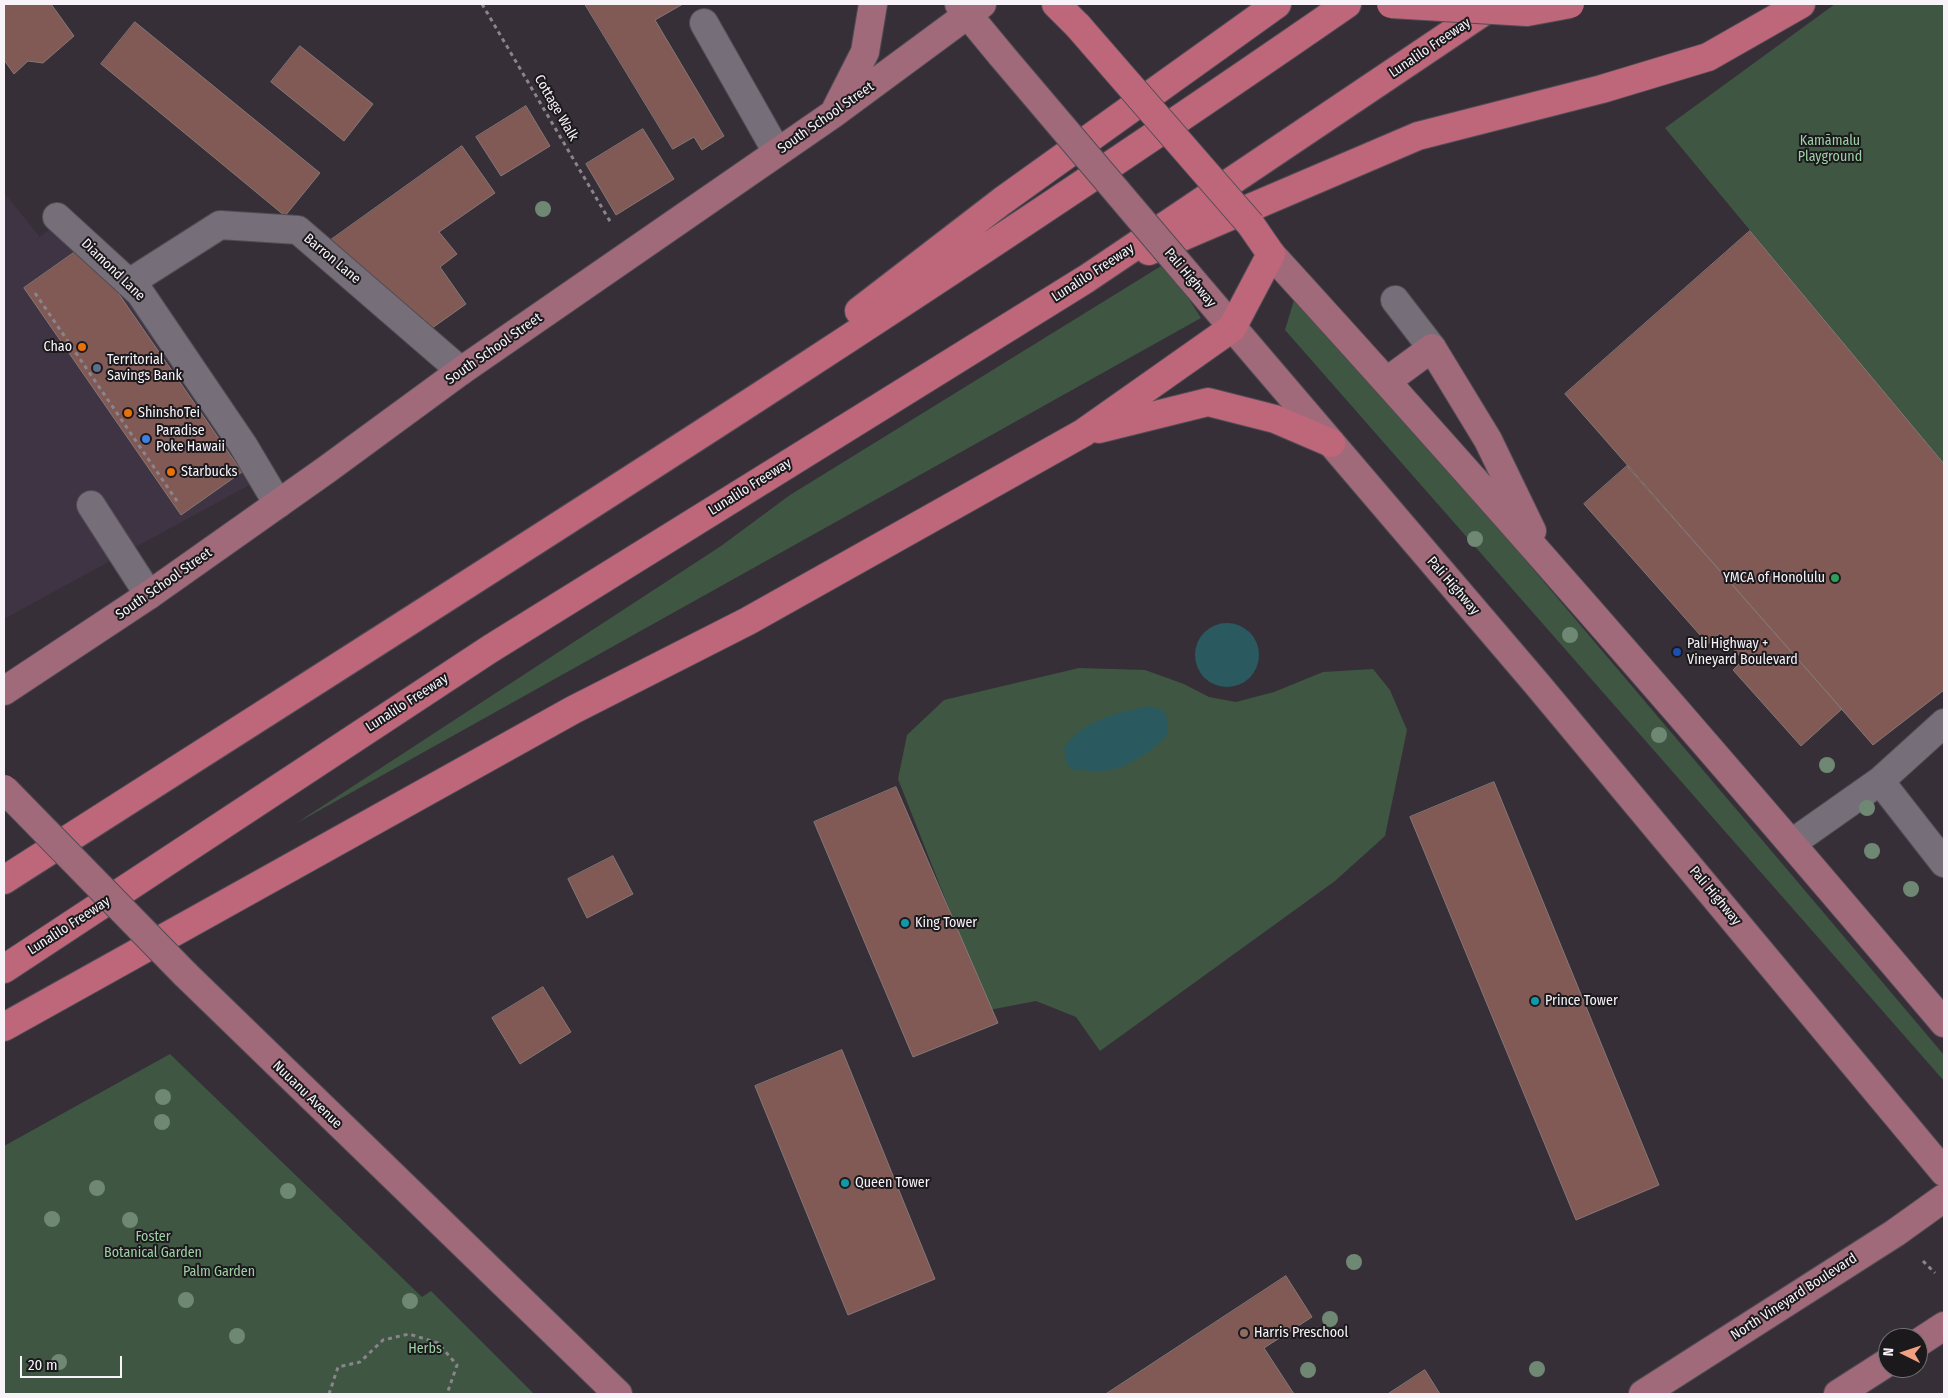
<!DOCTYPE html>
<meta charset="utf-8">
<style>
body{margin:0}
#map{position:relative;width:1948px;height:1398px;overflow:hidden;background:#362f38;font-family:"Fira Sans Condensed",sans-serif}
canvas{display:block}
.frame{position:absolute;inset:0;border:5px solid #f7f3f9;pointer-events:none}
.north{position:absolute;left:1878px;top:1328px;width:50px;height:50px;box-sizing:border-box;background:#1c191d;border:1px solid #747075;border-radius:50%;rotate:274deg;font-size:14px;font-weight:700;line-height:20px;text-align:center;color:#f7f3f9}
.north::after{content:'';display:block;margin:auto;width:18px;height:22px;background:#f2a07f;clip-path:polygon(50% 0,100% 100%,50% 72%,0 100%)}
.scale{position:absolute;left:20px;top:1356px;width:102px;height:22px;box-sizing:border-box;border:2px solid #f7f3f9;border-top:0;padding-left:6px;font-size:15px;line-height:18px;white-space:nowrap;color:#f7f3f9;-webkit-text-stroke:4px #1c191d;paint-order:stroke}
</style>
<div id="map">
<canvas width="1948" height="1398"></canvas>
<div class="frame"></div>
<div class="north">N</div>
<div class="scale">20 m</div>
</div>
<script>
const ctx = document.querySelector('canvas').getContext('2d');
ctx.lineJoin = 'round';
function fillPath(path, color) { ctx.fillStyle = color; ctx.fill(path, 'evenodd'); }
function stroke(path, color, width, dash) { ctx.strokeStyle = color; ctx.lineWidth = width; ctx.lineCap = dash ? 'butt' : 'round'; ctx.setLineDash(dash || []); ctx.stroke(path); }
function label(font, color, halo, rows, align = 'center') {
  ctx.font = font + ' "Fira Sans Condensed",sans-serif'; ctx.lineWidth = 4; ctx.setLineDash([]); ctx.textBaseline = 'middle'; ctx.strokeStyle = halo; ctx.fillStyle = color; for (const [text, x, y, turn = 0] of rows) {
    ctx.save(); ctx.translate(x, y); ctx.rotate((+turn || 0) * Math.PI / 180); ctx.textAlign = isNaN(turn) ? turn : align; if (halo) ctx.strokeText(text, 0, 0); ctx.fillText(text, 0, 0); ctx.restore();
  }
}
fillPath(new Path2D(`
 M 4,193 L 40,237 L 65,216 L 170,321 L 275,471 L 4,619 Z`), '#3f3443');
fillPath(new Path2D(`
 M 1835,4 L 1944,4 L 1944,464 L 1665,128 Z
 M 1166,263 L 1201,318 L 295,824 L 721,546 L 790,495 Z
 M 1297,290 L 1944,1055 L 1944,1081 L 1285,330 Z
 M 1079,668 L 1145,670 L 1184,684 L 1209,697 L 1236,702 L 1274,692 L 1323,672 L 1373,669 L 1390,690 L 1407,730 L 1385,836 L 1335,881 L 1100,1051 L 1076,1017 L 1036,1001 L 989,1010 L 898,779 L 907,735 L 944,700 Z
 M 170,1054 L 422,1297 L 431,1291 L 534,1394 L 4,1394 L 4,1146 Z`), '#3e5642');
fillPath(new Path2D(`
 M1195 655a32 32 0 1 1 64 0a32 32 0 1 1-64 0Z
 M 1151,706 L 1164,711 C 1167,718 1170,727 1167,734 C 1161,746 1128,766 1115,769 C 1101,772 1086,771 1072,769 L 1067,764 L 1064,748 C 1085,719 1118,712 1151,706 Z`), '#2a5a60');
const building = new Path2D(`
 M 4,4 L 51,4 L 74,36 L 43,63 L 28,61 L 14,74 L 4,60 Z
 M 585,4 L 683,4 L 655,20 L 724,136 L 702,150 L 694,137 L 673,149 Z
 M 135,22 L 320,173 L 285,216 L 101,64 Z
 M 300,46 L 373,104 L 344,141 L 271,82 Z
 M 526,106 L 550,146 L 501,176 L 476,137 Z
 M 643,129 L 674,179 L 616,215 L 586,164 Z
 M 462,146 L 495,193 L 439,232 L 457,254 L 440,267 L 466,304 L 428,331 L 328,242 Z
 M 1750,231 L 1944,464 L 1944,690 L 1873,745 L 1565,394 Z
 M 85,245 L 242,472 L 181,515 L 24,288 Z
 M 1627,466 L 1842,709 L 1801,746 L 1733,670 L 1743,660 L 1720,633 L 1708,644 L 1584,504 Z
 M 1494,782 L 1659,1185 L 1576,1220 L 1410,817 Z
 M 896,787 L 998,1023 L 913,1057 L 814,822 Z
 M 613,856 L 633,894 L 587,918 L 568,879 Z
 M 543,987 L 571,1032 L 520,1064 L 492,1018 Z
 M 842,1050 L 935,1279 L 848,1315 L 755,1086 Z
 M 1286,1276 L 1312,1317 L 1264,1348 L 1294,1394 L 1106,1394 Z
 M 1425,1370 L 1440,1394 L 1388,1394 Z`);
fillPath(building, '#815a55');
stroke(building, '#867775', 1);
const minor = new Path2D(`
 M 704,23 L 777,152
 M 57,217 L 140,293 L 243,445 L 278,504
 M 129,283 L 220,225 L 298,230 L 461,371
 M 1395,300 L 1432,348
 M 91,505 L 149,595
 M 1880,781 L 1944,863
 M 1792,843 L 1880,781 L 1944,723`);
const major = new Path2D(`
 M 959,4 L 1002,56
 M 836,109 L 865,52 L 873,4
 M 1271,254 C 1501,506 1724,763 1944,1023
 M 1187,274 L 1537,684 L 1944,1172
 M 1387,381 L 1432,348 L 1488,440 L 1532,531
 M 4,691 L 149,595 L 326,470 L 461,371 L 833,114 L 982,4
 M 185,974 L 618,1394
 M 1918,1343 L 1944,1326
 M 1643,1394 L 1895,1233 L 1944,1198
 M 1838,1394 L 1888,1362`);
const highway = new Path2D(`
 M 1056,4 L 1078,26
 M 1149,251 L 1418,136 L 1602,89 L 1708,57 L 1801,4
 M 859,311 L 1002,201 L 1277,4
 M 1099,429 L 1208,402 L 1275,419 L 1331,443
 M 4,880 C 454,592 908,308 1347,4
 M 4,969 L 490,649 L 1086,279 L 1495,4
 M 4,1027 L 573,710 L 748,621 L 1083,433 L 1232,328 L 1271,254 L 1251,225`);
stroke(minor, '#524c54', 30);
stroke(major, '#524c54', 30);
stroke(highway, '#524c54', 30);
stroke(new Path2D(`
 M 482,4 L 611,223
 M 35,293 L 179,504
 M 1923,1261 L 1935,1273
 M 329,1394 L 338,1367 L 360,1362 L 383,1340 L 409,1334 L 438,1343 L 457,1365 L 447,1394`), '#8a848c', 3, [4, 4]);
stroke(minor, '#766e79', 28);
stroke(major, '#a16a7a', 28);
stroke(highway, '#be677a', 28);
const majorBridge = new Path2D(`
 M 1002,56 L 1187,274
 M 4,789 L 185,974`);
const highwayBridge = new Path2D(`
 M 1391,4 L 1527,12 L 1570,4
 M 1078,26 L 1251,225`);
stroke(majorBridge, '#524c54', 30, []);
stroke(highwayBridge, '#524c54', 30, []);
stroke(majorBridge, '#a16a7a', 28);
stroke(highwayBridge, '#be677a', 28);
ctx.fillStyle = '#6f8874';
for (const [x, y] of [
 [543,209],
 [1475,539],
 [1570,635],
 [1659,735],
 [1827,765],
 [1867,808],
 [1872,851],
 [1911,889],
 [163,1097],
 [162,1122],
 [97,1188],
 [288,1191],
 [52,1219],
 [130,1220],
 [1354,1262],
 [186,1300],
 [410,1301],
 [1330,1319],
 [237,1336],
 [59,1362],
 [1537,1369],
 [1308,1370]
]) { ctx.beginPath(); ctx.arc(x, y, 8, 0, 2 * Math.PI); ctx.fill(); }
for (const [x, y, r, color] of [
 [82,347,5,"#e8710a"],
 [97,368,5,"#5c6f8a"],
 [128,413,5,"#e8710a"],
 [146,439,5,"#3f7fe0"],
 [171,472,5,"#e8710a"],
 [1835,578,5,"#2e9e5b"],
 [1677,652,5,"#1a4fb4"],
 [905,923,5,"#0f9aa8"],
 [1535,1001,5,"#0f9aa8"],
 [845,1183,5,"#0f9aa8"],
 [1244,1333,5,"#8d6e63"]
]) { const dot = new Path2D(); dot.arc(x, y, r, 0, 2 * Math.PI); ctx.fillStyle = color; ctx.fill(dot); stroke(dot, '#1c191d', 2); }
label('14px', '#f7f3f9', '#1c191d', [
 ["Lunalilo Freeway",1430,48,-34],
 ["Cottage Walk",556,108,60],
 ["South School Street",826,118,-35],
 ["Barron Lane",332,259,40],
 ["Diamond Lane",113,270,44],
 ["Lunalilo Freeway",1093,273,-33],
 ["Pali Highway",1190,278,50],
 ["South School Street",494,349,-35],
 ["Lunalilo Freeway",750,487,-32],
 ["South School Street",164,584,-35],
 ["Pali Highway",1453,586,49],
 ["Lunalilo Freeway",407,703,-33],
 ["Pali Highway",1715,896,50],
 ["Lunalilo Freeway",69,926,-33],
 ["Nuuanu Avenue",307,1095,44],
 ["North Vineyard Boulevard",1794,1297,-33]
]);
label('14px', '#9dd1a5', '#1c191d', [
 ["Kamāmalu",1830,141],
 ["Playground",1830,157],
 ["Foster",153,1237],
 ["Botanical Garden",153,1253],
 ["Palm Garden",219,1272],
 ["Herbs",425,1349]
]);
label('14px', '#f7f3f9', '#1c191d', [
 ["Chao",72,347,"right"],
 ["Territorial",107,360],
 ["Savings Bank",107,376],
 ["ShinshoTei",138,413],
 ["Paradise",156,431],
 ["Poke Hawaii",156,447],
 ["Starbucks",181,472],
 ["YMCA of Honolulu",1825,578,"right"],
 ["Pali Highway +",1687,644],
 ["Vineyard Boulevard",1687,660],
 ["King Tower",915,923],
 ["Prince Tower",1545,1001],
 ["Queen Tower",855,1183],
 ["Harris Preschool",1254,1333]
], 'left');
</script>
